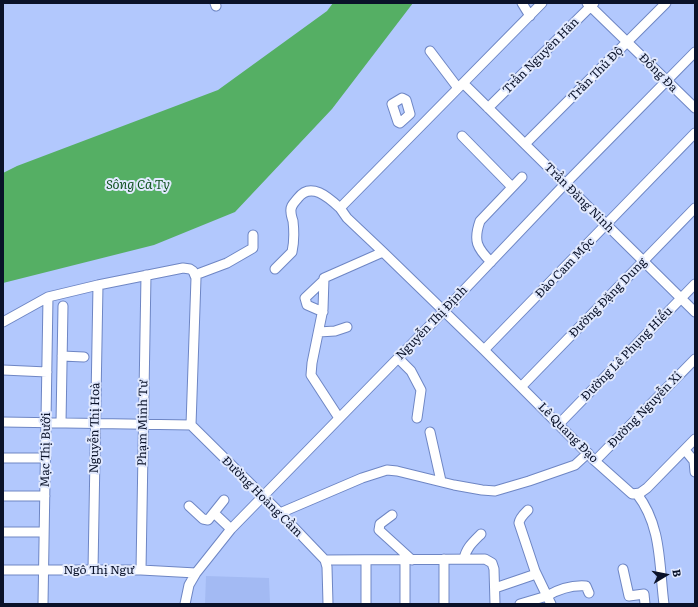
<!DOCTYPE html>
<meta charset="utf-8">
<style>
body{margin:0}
#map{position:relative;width:698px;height:607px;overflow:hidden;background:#b2c8fd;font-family:Literata,serif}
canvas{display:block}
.frame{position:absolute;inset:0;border:4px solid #0a1229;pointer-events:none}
.north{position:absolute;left:646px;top:555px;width:40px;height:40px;-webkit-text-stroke:3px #e1e9fe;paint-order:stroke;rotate:80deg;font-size:11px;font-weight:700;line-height:16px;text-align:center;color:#0a1229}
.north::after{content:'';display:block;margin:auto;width:14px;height:18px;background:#0a1229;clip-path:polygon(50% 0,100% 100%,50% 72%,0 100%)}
</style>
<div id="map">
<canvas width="698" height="607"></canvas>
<div class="frame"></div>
<div class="north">B</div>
</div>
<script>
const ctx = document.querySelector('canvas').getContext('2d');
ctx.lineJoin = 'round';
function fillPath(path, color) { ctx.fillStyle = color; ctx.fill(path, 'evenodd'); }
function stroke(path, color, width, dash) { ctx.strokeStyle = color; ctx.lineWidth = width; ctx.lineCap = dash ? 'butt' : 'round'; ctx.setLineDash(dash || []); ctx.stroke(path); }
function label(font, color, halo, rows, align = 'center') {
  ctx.font = font + ' Literata,serif'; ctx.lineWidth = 4; ctx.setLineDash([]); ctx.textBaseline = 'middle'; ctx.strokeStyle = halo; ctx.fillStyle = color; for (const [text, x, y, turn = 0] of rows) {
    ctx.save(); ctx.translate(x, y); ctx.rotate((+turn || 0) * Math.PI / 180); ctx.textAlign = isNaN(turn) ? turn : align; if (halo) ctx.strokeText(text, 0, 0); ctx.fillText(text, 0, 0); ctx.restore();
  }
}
fillPath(new Path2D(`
 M 206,576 L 269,578 L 270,604 L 205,604 Z`), '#a3baf3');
fillPath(new Path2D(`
 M 333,3 L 413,3 L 332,109 L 235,212 L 154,245 L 3,283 L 3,173 L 17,166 L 218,90 L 327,11 Z`), '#55af64');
const minor = new Path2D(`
 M 215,3 L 216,6
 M 522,3 L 530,16
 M 542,3 L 340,208 L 347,218 L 383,252 L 484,350 L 595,461 L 632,494 L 640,493 L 647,488 L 695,439
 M 587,3 L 695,108
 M 430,51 L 458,88
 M 463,83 L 695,312
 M 402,98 L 406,100 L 410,114 L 400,123 L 398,122 L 392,104 Z
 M 488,108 L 594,3
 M 462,136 L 512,187
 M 525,144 L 666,3
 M 491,262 C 477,248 473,241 480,221 L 522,177
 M 275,269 L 292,252 C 294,243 294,230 293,221 C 292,218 291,215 291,212 C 290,206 294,203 298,198 C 311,181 329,198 340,208
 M 195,275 L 227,263 L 253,248 L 253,235
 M 323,312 L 307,305 L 305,298 L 323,281
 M 3,322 L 48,297 L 98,285 L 183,268 L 190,269 L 193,271 L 196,278 L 191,425 L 280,513 L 325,560 L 485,559 L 492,563 L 494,569 L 495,604
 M 319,332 L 335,331 L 347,327
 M 484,350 L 695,133
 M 62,356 L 84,357
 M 398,358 L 411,371 L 421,390 L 417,418
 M 3,370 L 47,372
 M 521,387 L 695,208
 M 339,418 L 311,375 L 312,363 L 323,309 L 324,278 L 383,252
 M 3,422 L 191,425
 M 61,423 L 63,306
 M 559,424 L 695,284
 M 430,432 L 441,481
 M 685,450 L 694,461 L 695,472
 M 3,458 L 46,458
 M 595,461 L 695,359
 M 637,494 C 662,526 659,566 664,604
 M 3,496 L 45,496
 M 189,506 L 203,519 L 208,520 L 224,500
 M 214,513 L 231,529
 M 280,513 L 362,478 L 387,470 L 397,471 L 454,485 L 482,490 L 495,491 L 529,481 L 575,465 L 588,453
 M 392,515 L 380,524 L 379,530 L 412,560
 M 3,532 L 44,532
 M 464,559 C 466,548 473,542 481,534
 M 325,560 L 327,567 L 328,604
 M 366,560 L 366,604
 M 623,569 L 629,596 L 644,594 L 645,604
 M 3,570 L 141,570 L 196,573
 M 93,570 L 98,285
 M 141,570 L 146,275
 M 495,588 L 536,574
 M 43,604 L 48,297
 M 185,604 L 189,585 L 196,573 L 231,529 L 444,311 L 565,184 L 695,52
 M 405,604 L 405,561
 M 444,604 L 444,559
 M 520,604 L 547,596 L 535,571 L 519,523 C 520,517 524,514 528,510
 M 551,604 L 547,596 C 559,589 572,585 586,586 L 589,593`);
stroke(minor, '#6e86c4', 11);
stroke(minor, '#fff', 9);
label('12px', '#0a1229', '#e1e9fe', [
 ["Trần Nguyên Hãn",541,56,-45],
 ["Đống Đa",658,73,45],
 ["Trần Thủ Độ",596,74,-45],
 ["Trần Đăng Ninh",579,198,45],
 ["Đào Cam Mộc",565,268,-46],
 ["Đường Đặng Dung",608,298,-46],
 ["Nguyễn Thị Định",432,323,-46],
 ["Đường Lê Phụng Hiểu",627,354,-46],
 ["Đường Nguyễn Xí",645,410,-46],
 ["Phạm Minh Tư",143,423,-89],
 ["Nguyễn Thị Hoà",95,428,-89],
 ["Lê Quang Đạo",568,433,45],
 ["Mạc Thị Bưởi",46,450,-89],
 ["Đường Hoàng Cầm",262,497,45],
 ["Ngô Thị Ngư",99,570]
]);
label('italic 13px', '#125221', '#e1e9fe', [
 ["Sông Cà Ty",138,185]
]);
</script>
